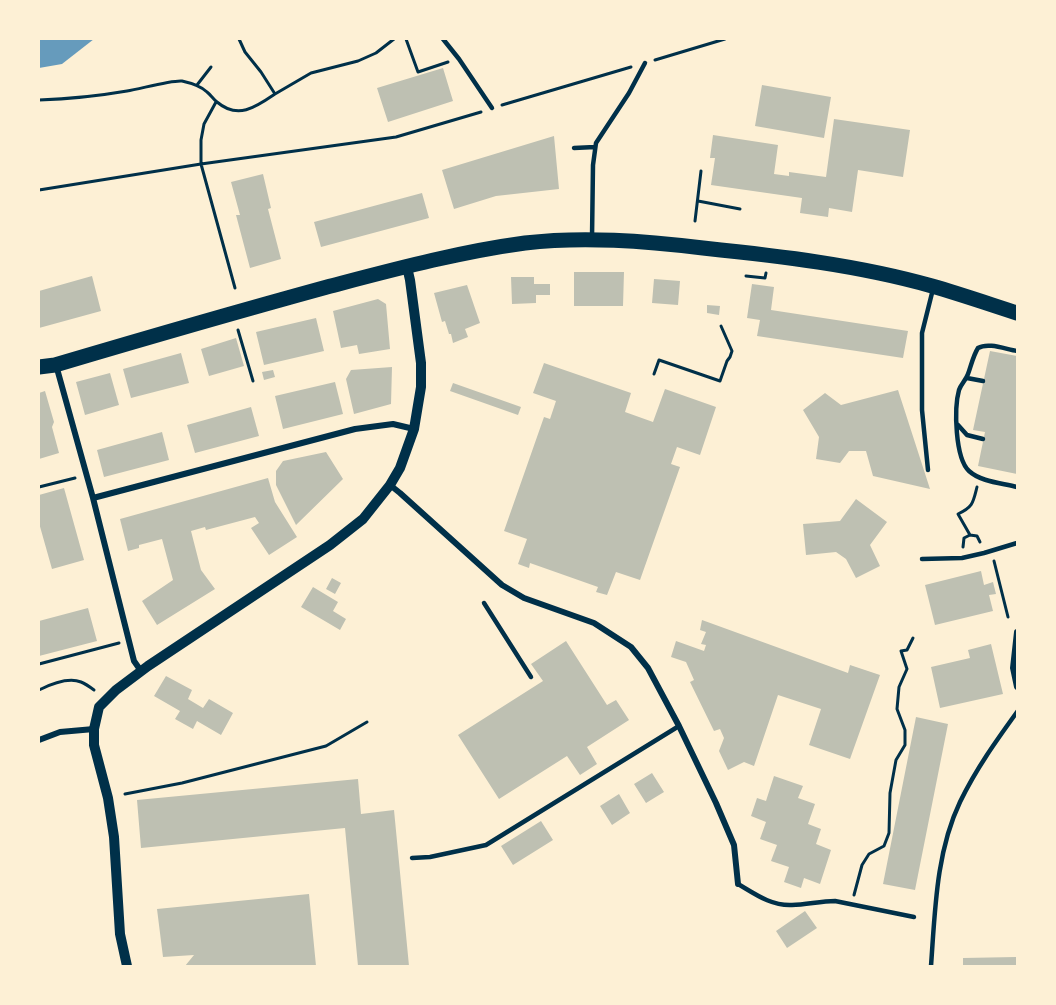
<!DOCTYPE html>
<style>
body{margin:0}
#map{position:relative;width:1056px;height:1005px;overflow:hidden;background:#fdf0d5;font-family:"PT Serif",serif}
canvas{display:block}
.frame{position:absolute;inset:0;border:40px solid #fdf0d5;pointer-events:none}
</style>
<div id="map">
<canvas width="1056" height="1005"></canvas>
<div class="frame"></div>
</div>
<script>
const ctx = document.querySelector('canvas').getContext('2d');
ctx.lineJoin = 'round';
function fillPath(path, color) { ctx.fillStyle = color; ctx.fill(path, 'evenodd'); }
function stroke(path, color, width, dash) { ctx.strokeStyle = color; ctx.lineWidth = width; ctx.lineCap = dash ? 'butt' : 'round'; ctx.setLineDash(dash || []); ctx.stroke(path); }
fillPath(new Path2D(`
 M 39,39 L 94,39 L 62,64 L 39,68 Z`), '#669bbc');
fillPath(new Path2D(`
 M 443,68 L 453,101 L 388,122 L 377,88 Z
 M 762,85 L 831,97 L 824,138 L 755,126 Z
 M 834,119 L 910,130 L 903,177 L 858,170 L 852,212 L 829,208 L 828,217 L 800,213 L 802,198 L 711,185 L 715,158 L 710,158 L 713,135 L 778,145 L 774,174 L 789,176 L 789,172 L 826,177 Z
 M 554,136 L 559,189 L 496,196 L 454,209 L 442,170 Z
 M 263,174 L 271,208 L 268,209 L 281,259 L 250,268 L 236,215 L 240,215 L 231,182 Z
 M 422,193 L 429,218 L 321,247 L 314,222 Z
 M 574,272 L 624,272 L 623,306 L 574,306 Z
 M 92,276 L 101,311 L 39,328 L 39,291 Z
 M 511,277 L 534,277 L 534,284 L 550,284 L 550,295 L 536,295 L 536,303 L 512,304 Z
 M 654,279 L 680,281 L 678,305 L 652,303 Z
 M 752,284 L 774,287 L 771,310 L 908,331 L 903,358 L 757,336 L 760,320 L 747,318 Z
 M 467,285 L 480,323 L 465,329 L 468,337 L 453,343 L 451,334 L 449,334 L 445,321 L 442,322 L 434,293 Z
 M 378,299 L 386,304 L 390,349 L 359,354 L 357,345 L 341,348 L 333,311 Z
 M 707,305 L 720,306 L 719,315 L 707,313 Z
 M 316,318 L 324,351 L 264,365 L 256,332 Z
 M 236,338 L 244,366 L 209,376 L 201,349 Z
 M 990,351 L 1017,356 L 1017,474 L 978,466 L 985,432 L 973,430 Z
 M 181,353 L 189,383 L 131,398 L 123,369 Z
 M 544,363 L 631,393 L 625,412 L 653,422 L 665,389 L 716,407 L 700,455 L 677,447 L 671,464 L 680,467 L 640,580 L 616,572 L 607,595 L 596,592 L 598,587 L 530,563 L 529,568 L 518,564 L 527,539 L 504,531 L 544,417 L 550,419 L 556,401 L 533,393 Z
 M 392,367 L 391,404 L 354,414 L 346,379 L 351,370 Z
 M 273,370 L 275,377 L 264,380 L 262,372 Z
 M 110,373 L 119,405 L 85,415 L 76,382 Z
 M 335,382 L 343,414 L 283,429 L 275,396 Z
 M 453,383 L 521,407 L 518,415 L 450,391 Z
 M 898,390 L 930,489 L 873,476 L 866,451 L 849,451 L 840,463 L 816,459 L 819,437 L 803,410 L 825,393 L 841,405 Z
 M 45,391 L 54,422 L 52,427 L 59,453 L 39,459 L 39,393 Z
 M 251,407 L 259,436 L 195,453 L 187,425 Z
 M 162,432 L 169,460 L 104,477 L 97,450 Z
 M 326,452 L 343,479 L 296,525 L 276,485 L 276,471 L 283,461 Z
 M 268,478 L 275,502 L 297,537 L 269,555 L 251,528 L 259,523 L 255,517 L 206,530 L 205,527 L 191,531 L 201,570 L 215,589 L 157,625 L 142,601 L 173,580 L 162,539 L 139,545 L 139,548 L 128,551 L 120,519 Z
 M 64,488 L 84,560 L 52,569 L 39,523 L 39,495 Z
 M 856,499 L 887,522 L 870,545 L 880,566 L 856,578 L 846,559 L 836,552 L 806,555 L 803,524 L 840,521 Z
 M 981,571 L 984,585 L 993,582 L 996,594 L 989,595 L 993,611 L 935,625 L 925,585 Z
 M 332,578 L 341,583 L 335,594 L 326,589 Z
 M 313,587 L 338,602 L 333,611 L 346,619 L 340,630 L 301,607 Z
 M 88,608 L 97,641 L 39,656 L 39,621 Z
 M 702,620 L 848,673 L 850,665 L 880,675 L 850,759 L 809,745 L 821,709 L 778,695 L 754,766 L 744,762 L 728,770 L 719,751 L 724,738 L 720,729 L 714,731 L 690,682 L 694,680 L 686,662 L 671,657 L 676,641 L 704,651 L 706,645 L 701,644 L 706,632 L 700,630 Z
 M 566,641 L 607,705 L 616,700 L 629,720 L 587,747 L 597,764 L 580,775 L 567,756 L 499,799 L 458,735 L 543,681 L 531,664 Z
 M 991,644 L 1003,694 L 940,708 L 931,667 L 970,658 L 968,650 Z
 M 166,676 L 192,690 L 188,699 L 203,708 L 209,699 L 233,713 L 221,735 L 197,721 L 193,729 L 175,719 L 180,711 L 154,696 Z
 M 916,717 L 948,724 L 915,890 L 883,884 Z
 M 652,773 L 664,792 L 646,803 L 634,784 Z
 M 774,776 L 803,786 L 798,798 L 815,804 L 808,824 L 821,829 L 816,844 L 831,850 L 820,884 L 804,878 L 801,888 L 784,882 L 789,867 L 771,861 L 777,845 L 760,839 L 766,822 L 751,816 L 757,798 L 766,801 Z
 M 358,779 L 361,814 L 394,810 L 409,966 L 358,966 L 345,828 L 141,848 L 137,800 Z
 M 619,794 L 630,813 L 612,825 L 600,806 Z
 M 541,821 L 553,840 L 513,865 L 501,846 Z
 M 309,894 L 316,966 L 185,966 L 194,955 L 163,957 L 157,909 Z
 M 805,911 L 817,928 L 787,948 L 776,931 Z
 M 1016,957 L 1016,966 L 963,966 L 963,958 Z`), '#bec0b2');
stroke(new Path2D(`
 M 406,39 L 418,72 L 448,62
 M 655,60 L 725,39
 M 197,85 L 211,67
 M 275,94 L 311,73 L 358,61 L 376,53 L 394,39
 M 39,100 C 69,99 98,96 127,91 C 140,89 171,80 182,81 C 191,83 201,86 207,92 C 211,95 213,99 217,102 C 238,120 256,107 275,94 L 261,72 L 245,52 L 239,39
 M 216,102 L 204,124 L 201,140 L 201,164 L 235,288
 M 502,105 L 631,67
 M 39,190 L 201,164 L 396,137 L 481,112
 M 698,201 L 740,209
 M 695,221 L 701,171
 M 746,276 L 765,278 L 766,273
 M 238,330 L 253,381
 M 654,374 L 659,360 L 720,381 L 727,361 L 730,357 L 732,351 L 721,326
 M 39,487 L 75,478
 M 970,535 L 958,514 C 973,507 973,503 977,487
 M 963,547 L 964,538 L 970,535 L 977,536 L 980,542
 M 994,561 L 1008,617
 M 39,664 L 119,643
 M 39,690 C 51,684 68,677 81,682 C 86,684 90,687 94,690
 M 125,794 L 182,783 L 326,746 L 367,722
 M 854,895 L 862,865 L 869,854 L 884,846 L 889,833 L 890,793 L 896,760 L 905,745 L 905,730 L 897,709 L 899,687 L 907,669 L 901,651 L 907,650 L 913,638`), '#003049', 3);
stroke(new Path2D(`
 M 443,39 L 459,59 L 492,108
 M 574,148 L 595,147
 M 592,238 L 593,165 L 596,143 L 629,93 L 645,63
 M 1017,351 C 1005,349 988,342 978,348 C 973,356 971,366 968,374 C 966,380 961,384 959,390 C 954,408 955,458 969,471 C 981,482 1002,483 1017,487
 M 967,378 L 983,381
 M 958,425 L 967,435 L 983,439
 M 928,470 L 922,410 L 922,333 L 933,289
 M 922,559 L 962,558 L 984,553 L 1017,543
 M 484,603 L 531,677
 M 412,858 L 430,857 L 486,845 L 679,726
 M 738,884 C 755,894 771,906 792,905 C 806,905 820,901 835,901 L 914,917
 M 931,966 C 935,912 936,852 960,802 C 976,769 996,741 1017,712`), '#003049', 4.5);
stroke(new Path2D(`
 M 56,365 L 93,498 L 134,661 L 141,671
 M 390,485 L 400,493 L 502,585 L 524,598 L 594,623 L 631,647 L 648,668 L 679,726 L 716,803 L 734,845 L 738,884
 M 93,498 L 355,429 L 393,424 L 414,429
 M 1017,632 L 1013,668 L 1017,687
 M 39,740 L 60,732 L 94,729`), '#003049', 6);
stroke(new Path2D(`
 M 127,966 L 120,934 L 114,837 L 108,798 L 94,745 L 94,729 L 99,707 L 116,690 L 148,666 L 330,545 L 363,519 L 390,485 L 400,468 L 414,429 L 421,387 L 421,363 L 410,280 L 407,267`), '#003049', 10);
stroke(new Path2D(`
 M 39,367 L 55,365 C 146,338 236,312 327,287 C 392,270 458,252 525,243 C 583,236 645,241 703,248 C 779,256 858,265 932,286 C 960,294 989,304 1017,313`), '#003049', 15);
</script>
